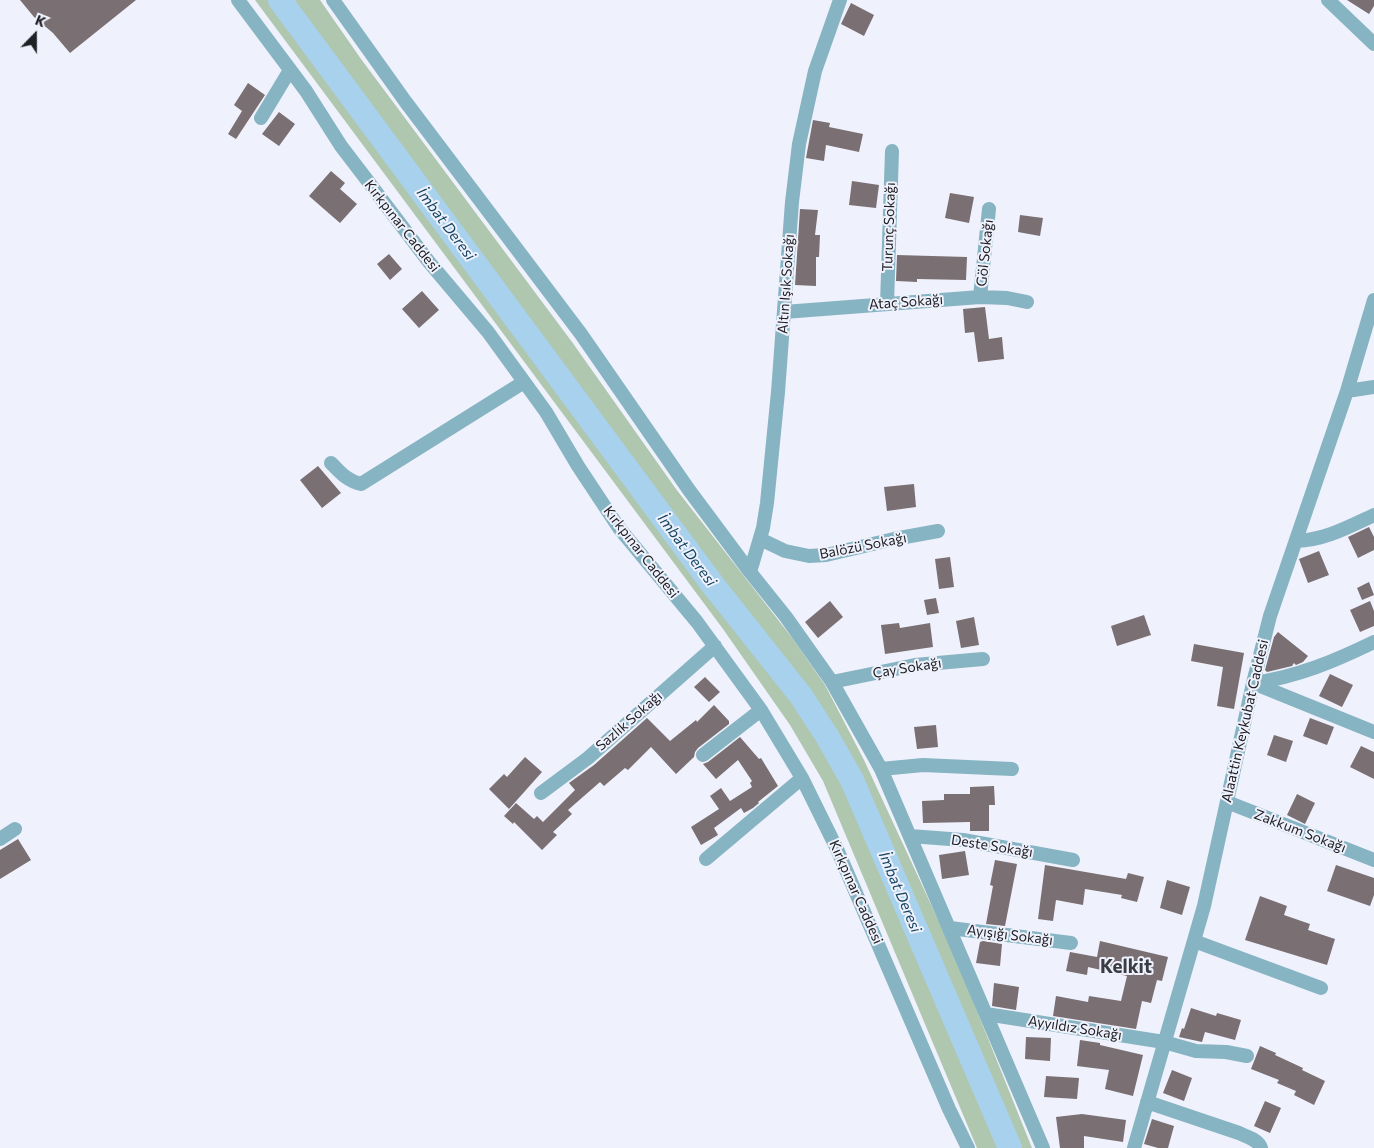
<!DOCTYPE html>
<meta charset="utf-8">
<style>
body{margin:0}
#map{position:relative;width:1374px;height:1148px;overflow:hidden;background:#eff1fc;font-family:Commissioner,sans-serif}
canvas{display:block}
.north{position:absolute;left:10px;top:10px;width:50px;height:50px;-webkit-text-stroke:4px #eff1fc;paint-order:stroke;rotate:22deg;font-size:14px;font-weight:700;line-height:20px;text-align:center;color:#202125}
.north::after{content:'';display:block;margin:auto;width:18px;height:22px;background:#202125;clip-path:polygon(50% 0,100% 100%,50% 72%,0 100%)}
</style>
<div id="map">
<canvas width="1374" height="1148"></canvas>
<div class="north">K</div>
</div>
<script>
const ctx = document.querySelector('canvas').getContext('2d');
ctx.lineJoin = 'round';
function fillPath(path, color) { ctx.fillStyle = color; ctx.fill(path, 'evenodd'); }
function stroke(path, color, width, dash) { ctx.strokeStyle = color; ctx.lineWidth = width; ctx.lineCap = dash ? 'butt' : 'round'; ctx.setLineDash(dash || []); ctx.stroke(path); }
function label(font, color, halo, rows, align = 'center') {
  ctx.font = font + ' Commissioner,sans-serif'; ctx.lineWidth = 4; ctx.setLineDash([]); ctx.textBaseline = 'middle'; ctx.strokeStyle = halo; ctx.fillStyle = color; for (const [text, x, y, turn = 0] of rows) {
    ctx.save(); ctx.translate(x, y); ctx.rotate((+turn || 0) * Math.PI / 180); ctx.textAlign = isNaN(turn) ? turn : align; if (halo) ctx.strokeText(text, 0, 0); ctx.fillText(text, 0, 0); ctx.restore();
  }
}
fillPath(new Path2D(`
 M 255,0 L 320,0 L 361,59 L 572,342 L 676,489 L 793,639 L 825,685 L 864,760 L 954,954 L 1032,1148 L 977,1148 L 823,781 L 790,725 L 723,629 Z`), '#afc7ae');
stroke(new Path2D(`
 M 280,0 L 713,585 L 801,696 L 827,736 L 852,780 L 1010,1148`), '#a8d1ed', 24);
fillPath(new Path2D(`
 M 20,0 L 136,0 L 70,53 L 53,33 L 34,17 Z
 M 1347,0 L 1374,0 L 1374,6 L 1369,14 Z
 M 851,3 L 874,15 L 864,36 L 841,24 Z
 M 248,83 L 265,95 L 236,139 L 228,134 L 242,111 L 234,105 Z
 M 279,112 L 295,124 L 279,146 L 262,134 Z
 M 813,120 L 830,123 L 829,127 L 863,134 L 859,152 L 826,145 L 824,161 L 806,158 Z
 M 331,171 L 345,183 L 340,189 L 357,204 L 340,223 L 309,196 Z
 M 852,181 L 879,185 L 876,208 L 849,205 Z
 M 950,193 L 974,197 L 969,223 L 945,218 Z
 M 800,209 L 818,210 L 815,235 L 820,235 L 819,257 L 816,257 L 816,286 L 795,285 Z
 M 1020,215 L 1043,218 L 1040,236 L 1018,232 Z
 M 389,254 L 402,269 L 390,280 L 377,264 Z
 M 897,255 L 967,257 L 966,280 L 917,279 L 917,282 L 896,281 Z
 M 422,291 L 439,310 L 419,328 L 402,309 Z
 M 985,307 L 989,339 L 1002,337 L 1004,359 L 978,362 L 974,332 L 965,333 L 963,309 Z
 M 318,466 L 341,493 L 322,508 L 300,480 Z
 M 914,484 L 916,507 L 887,511 L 884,487 Z
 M 1369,527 L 1374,537 L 1374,550 L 1358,558 L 1348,537 Z
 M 1319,551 L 1329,575 L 1308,583 L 1299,559 Z
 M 950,557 L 954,587 L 939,589 L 935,559 Z
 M 1369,582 L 1374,595 L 1362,600 L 1357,588 Z
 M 936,598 L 939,613 L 927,615 L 924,600 Z
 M 830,601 L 843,617 L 818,638 L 805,622 Z
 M 1370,601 L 1374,611 L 1374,626 L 1360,632 L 1350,610 Z
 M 1144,615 L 1151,635 L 1117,646 L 1111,626 Z
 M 974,617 L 979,645 L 961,648 L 956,621 Z
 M 899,623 L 900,628 L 930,623 L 933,647 L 885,654 L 881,625 Z
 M 1278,632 L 1308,656 L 1303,662 L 1296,665 L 1294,663 L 1292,666 L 1267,672 L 1265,670 L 1274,637 Z
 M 1194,644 L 1244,653 L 1234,709 L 1217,706 L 1223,667 L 1191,661 Z
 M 1330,674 L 1353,685 L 1342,707 L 1319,696 Z
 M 705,677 L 720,692 L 709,702 L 694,687 Z
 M 714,705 L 729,721 L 729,724 L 698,748 L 695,752 L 694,757 L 676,774 L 651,747 L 628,770 L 625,768 L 604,786 L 600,782 L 568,810 L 572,814 L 553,832 L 557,835 L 542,850 L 514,822 L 513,824 L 504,816 L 516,803 L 534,819 L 537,816 L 543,822 L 575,790 L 569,783 L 594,765 L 647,718 L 670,741 L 696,720 L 697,722 Z
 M 1310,718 L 1334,727 L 1327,745 L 1303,736 Z
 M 936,725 L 938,747 L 917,749 L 914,727 Z
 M 1274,735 L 1293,741 L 1286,762 L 1267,755 Z
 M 740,737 L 759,759 L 761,758 L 778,786 L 758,802 L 759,803 L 753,808 L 744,813 L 741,808 L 714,828 L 718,835 L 701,845 L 691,827 L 719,809 L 710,796 L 721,788 L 730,801 L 752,787 L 750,783 L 752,781 L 738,760 L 716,779 L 703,764 L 708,762 Z
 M 1361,746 L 1374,752 L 1374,779 L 1350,767 Z
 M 525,757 L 542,772 L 509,809 L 489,789 L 504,774 L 507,777 Z
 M 994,786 L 995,805 L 989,805 L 989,831 L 970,831 L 970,822 L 923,823 L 922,801 L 944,800 L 944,794 L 970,794 L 970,787 Z
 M 1297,794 L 1315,803 L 1305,824 L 1287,815 Z
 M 18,839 L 31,860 L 0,879 L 0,850 Z
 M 965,851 L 969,875 L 942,879 L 939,855 Z
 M 995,860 L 1017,864 L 1005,926 L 986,924 L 993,886 L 990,885 Z
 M 1045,865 L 1126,879 L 1128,873 L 1144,877 L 1137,902 L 1121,898 L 1122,895 L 1085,889 L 1083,905 L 1056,900 L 1053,921 L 1038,919 Z
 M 1336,865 L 1374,878 L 1374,895 L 1370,906 L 1327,891 Z
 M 1167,880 L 1190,887 L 1182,915 L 1160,908 Z
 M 1260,896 L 1287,906 L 1284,915 L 1310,924 L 1308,930 L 1335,939 L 1327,965 L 1245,940 Z
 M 983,941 L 1002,944 L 1000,966 L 976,963 L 980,942 Z
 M 1100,941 L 1168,957 L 1162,981 L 1157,980 L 1151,1003 L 1142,1001 L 1136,1029 L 1053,1016 L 1056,996 L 1088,1002 L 1089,996 L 1121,1001 L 1127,976 L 1088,967 L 1087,975 L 1066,971 L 1070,952 L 1097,957 Z
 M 994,983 L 1019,987 L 1016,1010 L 992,1006 Z
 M 1191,1008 L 1216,1016 L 1217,1013 L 1241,1020 L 1235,1040 L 1205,1032 L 1202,1042 L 1179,1037 L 1182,1028 L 1184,1029 Z
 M 1026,1037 L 1051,1038 L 1050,1061 L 1025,1059 Z
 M 1080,1040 L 1100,1043 L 1100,1045 L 1143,1055 L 1133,1096 L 1105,1089 L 1109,1070 L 1077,1066 Z
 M 1260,1046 L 1276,1053 L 1275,1055 L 1303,1068 L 1302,1070 L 1325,1081 L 1314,1105 L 1294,1095 L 1296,1091 L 1277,1083 L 1279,1080 L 1251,1069 Z
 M 1172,1070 L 1192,1078 L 1184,1101 L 1163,1093 Z
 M 1046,1076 L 1079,1078 L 1077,1099 L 1044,1097 Z
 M 1265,1101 L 1281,1108 L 1270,1133 L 1254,1126 Z
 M 1082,1114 L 1126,1120 L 1123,1142 L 1084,1136 L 1084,1148 L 1060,1148 L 1056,1117 Z
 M 1152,1119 L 1174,1126 L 1168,1148 L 1158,1148 L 1144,1144 Z`), '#7a6f72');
stroke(new Path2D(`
 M 238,0 L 306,91 L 341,146 L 367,180 L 429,262 L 488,332 L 546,412 L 578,466 L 619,528 L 697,622 L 761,710 L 802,778 L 837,849 L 949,1109 L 968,1148
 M 333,0 L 405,101 L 581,334 L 689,490 L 750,572 L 786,617 L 832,682 L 881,769 L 1043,1148
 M 1328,0 L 1374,44
 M 261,118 L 290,70
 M 980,297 L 989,209
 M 887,304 L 892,151
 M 784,312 L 980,297 L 1007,298 L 1027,302
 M 1347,391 L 1374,387
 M 331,463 C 340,472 347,481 361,484 L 524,382
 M 760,539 L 785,551 L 809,556 L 826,555 L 894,539 L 938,531
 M 1296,541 C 1325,540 1348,527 1374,515
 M 750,572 L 763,528 L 767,503 L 778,392 L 792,202 L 799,144 L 815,71 L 840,0
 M 832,682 L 915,665 L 983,659
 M 1253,683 L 1374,732
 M 1253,683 C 1297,677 1335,661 1374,642
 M 703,755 L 761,710
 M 881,769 L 923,765 L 1012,769
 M 541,793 L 588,758 L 715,646
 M 1227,802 L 1374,860
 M 910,836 L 963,840 L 1073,860
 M 0,839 L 15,829
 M 706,859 L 802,778
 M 950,928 L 1071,943
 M 1194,941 L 1321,988
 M 986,1014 L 1164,1042 L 1196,1051 L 1226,1052 L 1247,1056
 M 1147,1102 L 1239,1133 C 1247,1137 1258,1139 1261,1148
 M 1134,1148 L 1204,906 L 1253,683 L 1270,616 L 1347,391 L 1374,300`), '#86b4c2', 14);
label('14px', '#202125', '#eff1fc', [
 ["Kırkpınar Caddesi",402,226,52],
 ["Turunç Sokağı",889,227,-88],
 ["Göl Sokağı",985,253,-84],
 ["Altın Işık Sokağı",786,284,-86],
 ["Ataç Sokağı",906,302,-4],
 ["Balözü Sokağı",863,546,-11],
 ["Kırkpınar Caddesi",641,552,52],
 ["Çay Sokağı",907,668,-9],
 ["Sazlık Sokağı",629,721,-41],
 ["Alaattin Keykubat Caddesi",1245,721,-77],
 ["Zakkum Sokağı",1300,831,21],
 ["Deste Sokağı",992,846,9],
 ["Kırkpınar Caddesi",856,892,66],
 ["Ayışığı Sokağı",1010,935,7],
 ["Ayyıldız Sokağı",1075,1028,9]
]);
label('italic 15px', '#144561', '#eff1fc', [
 ["İmbat Deresi",446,224,53],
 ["İmbat Deresi",687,550,53],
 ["İmbat Deresi",900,892,67]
]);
label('bold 19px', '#3a3c44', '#eff1fc', [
 ["Kelkit",1126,967]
]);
</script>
